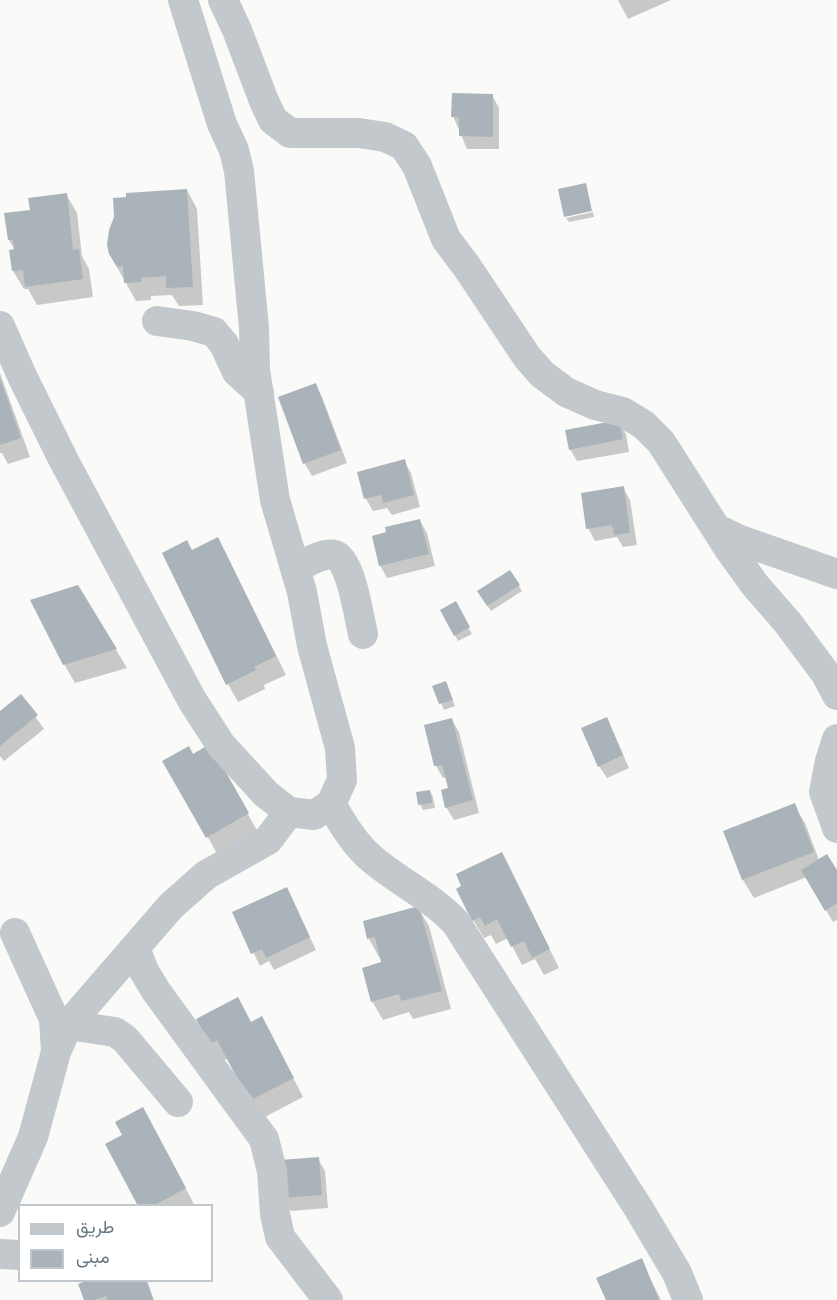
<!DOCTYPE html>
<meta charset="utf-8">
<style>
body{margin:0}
#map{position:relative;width:837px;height:1300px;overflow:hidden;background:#fafaf8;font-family:Mulish,Vazirmatn,sans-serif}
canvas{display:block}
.legend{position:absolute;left:18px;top:1204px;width:195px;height:78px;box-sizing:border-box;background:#fff;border:2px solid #c1c8cd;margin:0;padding:8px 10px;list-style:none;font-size:18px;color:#657683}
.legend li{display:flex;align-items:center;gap:12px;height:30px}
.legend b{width:30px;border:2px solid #c1c8cd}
</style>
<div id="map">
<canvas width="837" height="1300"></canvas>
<ul class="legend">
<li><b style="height:8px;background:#c3c8cc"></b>طريق</li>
<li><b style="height:16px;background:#aab3b9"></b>مبنى</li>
</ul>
</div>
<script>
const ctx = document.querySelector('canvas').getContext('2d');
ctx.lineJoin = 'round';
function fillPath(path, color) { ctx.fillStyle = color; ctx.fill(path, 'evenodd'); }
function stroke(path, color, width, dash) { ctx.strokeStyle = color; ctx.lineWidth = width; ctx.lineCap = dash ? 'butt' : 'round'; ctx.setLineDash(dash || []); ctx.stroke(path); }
fillPath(new Path2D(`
 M 618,0 L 671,0 L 628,19 Z
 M 492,95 L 499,108 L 499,149 L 467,149 L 453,116 Z
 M 187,190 L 197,209 L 203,305 L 179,306 L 172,295 L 151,296 L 151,300 L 136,301 L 113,260 Z
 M 66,194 L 77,213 L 82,256 L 89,269 L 93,297 L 37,305 L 28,289 L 24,289 L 13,271 L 11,251 L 15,250 L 9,240 L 32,211 Z
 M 593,212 L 594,217 L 569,222 L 566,218 Z
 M 0,373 L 30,457 L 8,464 L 2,453 L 0,453 Z
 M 315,384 L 322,397 L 347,463 L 312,476 L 305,464 L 280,398 Z
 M 619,421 L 626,434 L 629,452 L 577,461 L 570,449 Z
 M 404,461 L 411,473 L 420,507 L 392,515 L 387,508 L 373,511 L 366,499 Z
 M 623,488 L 630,500 L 637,545 L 623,547 L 617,537 L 595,541 L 588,528 Z
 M 420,521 L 427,533 L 435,566 L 387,578 L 380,565 Z
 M 192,552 L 228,558 L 286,675 L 264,685 L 265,689 L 238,702 L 228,684 Z
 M 510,572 L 522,591 L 491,611 L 482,597 Z
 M 78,587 L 127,668 L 75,683 L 64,664 Z
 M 455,603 L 472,634 L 458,641 L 442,610 Z
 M 434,687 L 448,689 L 455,706 L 444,710 Z
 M 21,696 L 44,729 L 4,761 L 0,756 L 0,713 Z
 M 452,720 L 459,732 L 479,813 L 454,820 L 446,807 L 450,790 L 447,777 L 443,778 L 436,766 L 426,726 Z
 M 613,732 L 629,768 L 607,778 L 599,766 Z
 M 209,746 L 258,832 L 218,855 L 164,761 L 193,756 Z
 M 430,791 L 433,797 L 435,808 L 423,810 L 420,804 Z
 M 794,805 L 805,823 L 819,860 L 837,873 L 837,920 L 833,922 L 807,877 L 754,898 L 743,880 L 725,832 Z
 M 502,854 L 559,968 L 544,975 L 535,959 L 522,965 L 508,938 L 496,944 L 491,935 L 484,938 L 473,920 Z
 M 286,889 L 316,950 L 274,970 L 269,961 L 260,966 L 234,913 Z
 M 418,908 L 429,926 L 451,1009 L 413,1019 L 409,1012 L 383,1020 L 372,1001 L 383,963 L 382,957 L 379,957 L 369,939 Z
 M 198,1020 L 251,1024 L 272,1037 L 303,1097 L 261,1119 L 228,1058 L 221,1062 Z
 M 153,1127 L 195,1206 L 140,1206 Z
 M 318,1159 L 325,1171 L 328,1208 L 291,1211 L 284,1198 Z
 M 641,1260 L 661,1300 L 607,1300 Z
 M 92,1280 L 147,1280 L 154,1300 L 86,1300 Z`), '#0003');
fillPath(new Path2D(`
 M 452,93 L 493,94 L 493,137 L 459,136 L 459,117 L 451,117 Z
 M 586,183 L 592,211 L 564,217 L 558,189 Z
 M 187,189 L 193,287 L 166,288 L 166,276 L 141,278 L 142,282 L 124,283 L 123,266 L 117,267 L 109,254 L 107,245 L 109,230 L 114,217 L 113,198 L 126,197 L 126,193 Z
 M 67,193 L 73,250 L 79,249 L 83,279 L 25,287 L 23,270 L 12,271 L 9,250 L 14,249 L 13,240 L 8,240 L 4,213 L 30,210 L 28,198 Z
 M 0,378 L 21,438 L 0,445 Z
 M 316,383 L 341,450 L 303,464 L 278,397 Z
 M 619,420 L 623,439 L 569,450 L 565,430 Z
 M 405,459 L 414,495 L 383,503 L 381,495 L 364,499 L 357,472 Z
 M 624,486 L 630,533 L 614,535 L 612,525 L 586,529 L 581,493 Z
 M 420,519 L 429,554 L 379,566 L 372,536 L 386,532 L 385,527 Z
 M 218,537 L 276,656 L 254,667 L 256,670 L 226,685 L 162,553 L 187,540 L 192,550 Z
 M 510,570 L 520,585 L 487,606 L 477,591 Z
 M 78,585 L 117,649 L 63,665 L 30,600 Z
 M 456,601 L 470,627 L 454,636 L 440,610 Z
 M 446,681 L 453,700 L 439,704 L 432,686 Z
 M 21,694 L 38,715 L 0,746 L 0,711 Z
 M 607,717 L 623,755 L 598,767 L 581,728 Z
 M 452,718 L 473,800 L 445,808 L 441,790 L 448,788 L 442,765 L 434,766 L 424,725 Z
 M 210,744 L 249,813 L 206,838 L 162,761 L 189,746 L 193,754 Z
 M 430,790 L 432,803 L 418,805 L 416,792 Z
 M 795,803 L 814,852 L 742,880 L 723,831 Z
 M 502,852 L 550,949 L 532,958 L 524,941 L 511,947 L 497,919 L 485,926 L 480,917 L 472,921 L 456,889 L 461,886 L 456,874 Z
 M 827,854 L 837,870 L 837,903 L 825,911 L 801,870 Z
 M 287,887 L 310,937 L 266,958 L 262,949 L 251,954 L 232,912 Z
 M 419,906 L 442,991 L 401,1001 L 399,994 L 371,1002 L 362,968 L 381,962 L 375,937 L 367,939 L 363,921 Z
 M 238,997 L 251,1022 L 262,1016 L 294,1078 L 249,1101 L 217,1040 L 209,1045 L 196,1019 Z
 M 143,1107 L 186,1188 L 153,1206 L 138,1206 L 105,1144 L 122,1135 L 115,1122 Z
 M 319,1157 L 322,1195 L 282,1198 L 280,1160 Z
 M 642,1258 L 659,1300 L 606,1300 L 596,1278 Z
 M 88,1280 L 146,1280 L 153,1300 L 107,1300 L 106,1296 L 94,1300 L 84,1300 L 78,1284 Z`), '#aab3b9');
stroke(new Path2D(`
 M 223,0 L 237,30 L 264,101 L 273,120 L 290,133 L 359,133 L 385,137 L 404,146 L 417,166 L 446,239 L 467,267 L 527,357 L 542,374 L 566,392 L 595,405 L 623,412 L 644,425 L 661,442 L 729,549 L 755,585 L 788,623 L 826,674 L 837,695
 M 157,321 L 193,326 L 214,332 L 224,344 L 237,372 L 259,392
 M 0,326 L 22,376 L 63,459 L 192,700 L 221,745 L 266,794 L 289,812 L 314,815 L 331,804 L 342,780 L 340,748 L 312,646 L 302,592 L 275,500 L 255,370 L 254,328 L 239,171 L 234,150 L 222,124 L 183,0
 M 717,529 L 740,540 L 837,574
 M 295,568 C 306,563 323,552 335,555 C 351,560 359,618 363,634
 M 837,739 L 830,761 L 824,792 L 837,828
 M 331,804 C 342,823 355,845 372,859 C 399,882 432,897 456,923 L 639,1209 L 677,1273 L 688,1300
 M 15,933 L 54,1019 L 56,1052
 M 135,948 L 144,971 L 156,991 L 264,1139 L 272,1171 L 275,1214 L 280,1237 L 328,1300
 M 68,1025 L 115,1032 L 125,1039 L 178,1102
 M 0,1212 L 33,1137 L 56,1052 L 68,1025 L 171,906 L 206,875 L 268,840 L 289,812
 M 0,1254 L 20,1255`), '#c3c8cc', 30);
</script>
